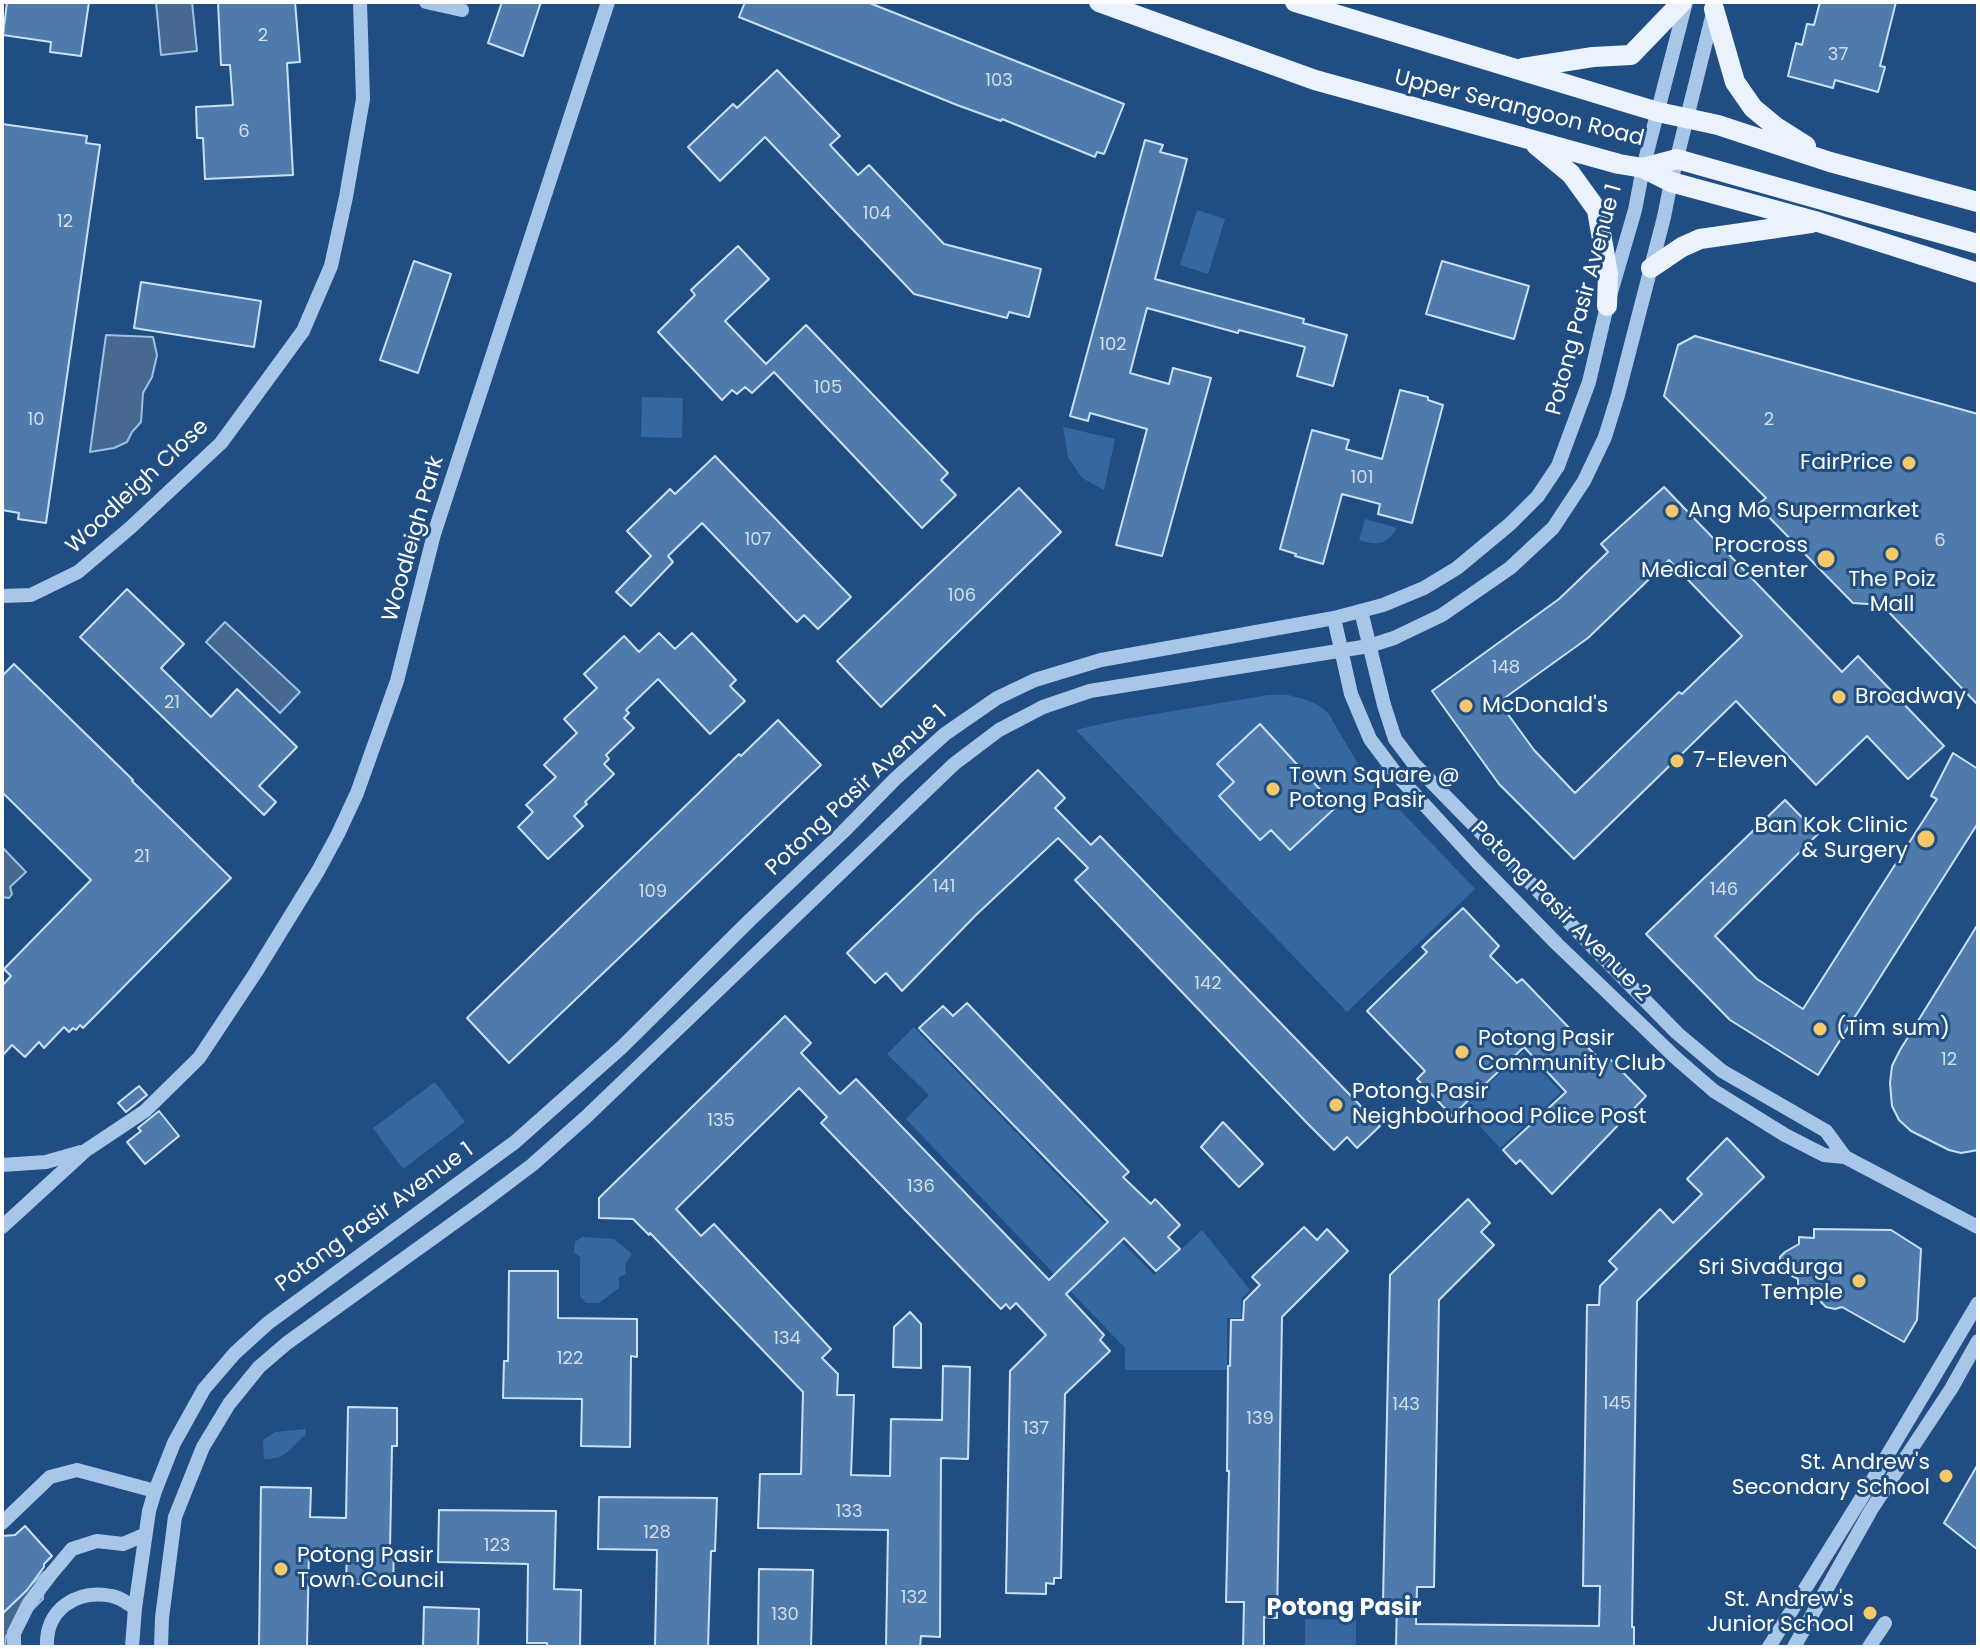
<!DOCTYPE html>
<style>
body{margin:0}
#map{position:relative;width:1980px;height:1649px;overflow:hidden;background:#214e82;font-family:Poppins,sans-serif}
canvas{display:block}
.frame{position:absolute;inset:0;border:4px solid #fff;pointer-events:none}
</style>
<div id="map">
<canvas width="1980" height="1649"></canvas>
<div class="frame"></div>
</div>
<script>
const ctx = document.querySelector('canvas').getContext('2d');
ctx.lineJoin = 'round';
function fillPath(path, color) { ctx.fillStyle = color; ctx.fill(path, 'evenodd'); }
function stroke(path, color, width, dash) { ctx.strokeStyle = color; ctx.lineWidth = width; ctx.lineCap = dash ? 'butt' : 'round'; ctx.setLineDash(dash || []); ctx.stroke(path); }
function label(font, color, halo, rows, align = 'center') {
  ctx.font = font + ' Poppins,sans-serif'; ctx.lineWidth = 6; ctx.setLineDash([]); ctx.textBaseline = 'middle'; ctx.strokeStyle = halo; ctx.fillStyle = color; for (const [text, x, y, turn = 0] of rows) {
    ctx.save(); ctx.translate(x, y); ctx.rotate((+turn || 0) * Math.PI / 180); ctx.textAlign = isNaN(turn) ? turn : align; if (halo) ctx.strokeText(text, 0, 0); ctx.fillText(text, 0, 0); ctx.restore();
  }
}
fillPath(new Path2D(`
 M 1197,210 L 1225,219 L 1208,274 L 1180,265 Z
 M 642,397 L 683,398 L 682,438 L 641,437 Z
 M 1063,427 L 1115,439 L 1104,490 L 1082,478 L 1068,457 Z
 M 1365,519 L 1397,528 C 1386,545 1378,546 1359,540 Z
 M 1268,695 L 1288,695 L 1307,700 L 1318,705 L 1328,713 L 1361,769 L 1475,889 L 1347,1012 L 1076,730 L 1114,721 Z
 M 914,1027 L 1154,1275 L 1202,1230 L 1250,1290 L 1241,1299 L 1241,1318 L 1227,1318 L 1227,1370 L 1125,1370 L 1125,1348 L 906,1119 L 929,1095 L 887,1054 Z
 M 1523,1052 L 1561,1092 L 1500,1148 L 1463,1108 Z
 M 435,1082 L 465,1122 L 403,1169 L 373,1128 Z
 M 582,1237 L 614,1239 L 632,1254 L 625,1265 L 626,1274 L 619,1277 L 619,1288 L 599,1303 L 586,1303 L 580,1296 L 580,1257 L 574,1252 L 575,1242 Z
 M 306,1429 L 305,1435 C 289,1449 287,1459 264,1459 L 263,1440 L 275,1432 Z
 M 1305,1619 L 1356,1620 L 1356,1647 L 1305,1647 Z`), '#3568a0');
const water = new Path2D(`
 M 156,2 L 192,2 L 197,51 L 161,55 Z
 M 106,335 L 153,337 L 157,355 L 152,377 L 143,393 L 141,422 L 132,432 L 127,442 L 114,448 L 90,452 Z
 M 225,622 L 300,692 L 280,713 L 206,642 Z
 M 2,847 L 26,872 L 10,887 L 12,894 L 9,898 L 2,897 Z
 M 44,1572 L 43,1599 L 6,1636 L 5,1647 L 2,1647 L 2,1614 Z`);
fillPath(water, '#48698f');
stroke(water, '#9bc1e9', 2);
const building = new Path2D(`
 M 7,2 L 89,2 L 81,56 L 50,52 L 51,42 L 3,35 Z
 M 218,2 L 295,2 L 300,62 L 287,63 L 293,175 L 205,179 L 203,138 L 197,138 L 196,107 L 233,105 L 230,65 L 221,65 Z
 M 502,2 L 541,2 L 523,56 L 488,43 Z
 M 745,2 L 867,2 L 1124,104 L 1104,154 L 1097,152 L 1095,157 L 1002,119 L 1001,121 L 957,105 L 739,17 Z
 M 1820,2 L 1896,2 L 1880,66 L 1885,67 L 1878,92 L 1835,80 L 1833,88 L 1788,76 L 1796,43 L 1802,45 L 1807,24 L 1814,25 Z
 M 777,70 L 840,136 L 830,145 L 858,175 L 869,165 L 944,244 L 1041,269 L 1029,317 L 1009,312 L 1007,318 L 914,294 L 765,137 L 720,181 L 688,147 L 733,104 L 737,108 Z
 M 2,124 L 87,136 L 86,143 L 100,145 L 46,523 L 18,519 L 19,513 L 2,510 Z
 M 1145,140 L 1163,145 L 1160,152 L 1187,159 L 1155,279 L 1304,319 L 1303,323 L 1347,335 L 1333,386 L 1297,376 L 1305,347 L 1239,330 L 1238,333 L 1147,308 L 1130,373 L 1169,384 L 1173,368 L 1211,378 L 1162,556 L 1116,545 L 1147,429 L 1090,413 L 1088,421 L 1070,416 Z
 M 738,246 L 769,279 L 725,321 L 766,364 L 806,325 L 948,473 L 941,480 L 956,495 L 922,528 L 774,372 L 752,393 L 745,387 L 737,394 L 732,390 L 722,400 L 658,332 L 695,295 L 691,290 Z
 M 414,261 L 451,274 L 418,373 L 380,360 Z
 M 1442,261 L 1529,286 L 1514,339 L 1426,314 Z
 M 141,282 L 261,301 L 254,347 L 134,328 Z
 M 1695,336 L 1978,414 L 1978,705 L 1882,605 L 1853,603 L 1757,505 L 1766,498 L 1664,396 L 1678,345 Z
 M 1400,390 L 1428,397 L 1428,400 L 1443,405 L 1412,523 L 1378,514 L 1380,504 L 1342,494 L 1323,564 L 1295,556 L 1296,554 L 1280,549 L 1312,430 L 1349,440 L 1346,449 L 1382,459 Z
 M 715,456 L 851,597 L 818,629 L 804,615 L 797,622 L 702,523 L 668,556 L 673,562 L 631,606 L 616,592 L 651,556 L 627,531 L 670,489 L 675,494 Z
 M 1664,487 L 1842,672 L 1858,656 L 1944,746 L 1908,779 L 1867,736 L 1816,785 L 1736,701 L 1574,859 L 1499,784 L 1432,691 L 1559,599 L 1608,552 L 1601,544 ZM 1669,560 L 1742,636 L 1682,694 L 1679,692 L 1575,793 L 1534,750 L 1499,702 L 1588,638 Z
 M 1019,488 L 1061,532 L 881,707 L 837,661 Z
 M 127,589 L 184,644 L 161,668 L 211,717 L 237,689 L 297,747 L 259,786 L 276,802 L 264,815 L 80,637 Z
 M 659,633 L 675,649 L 692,633 L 736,680 L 730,686 L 745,701 L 710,734 L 658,679 L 626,710 L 629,713 L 624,718 L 634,728 L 606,755 L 609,759 L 604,764 L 614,774 L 585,802 L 587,804 L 574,816 L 583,826 L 548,859 L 518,827 L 533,812 L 526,805 L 556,777 L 544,765 L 577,733 L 564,719 L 597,688 L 584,674 L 624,636 L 639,652 Z
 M 14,664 L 133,780 L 132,781 L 231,878 L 83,1028 L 80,1025 L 76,1030 L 73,1028 L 69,1032 L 64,1027 L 44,1048 L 39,1042 L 25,1057 L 12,1045 L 2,1056 L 2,986 L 11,976 L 4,969 L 91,880 L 2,792 L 2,676 Z
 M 778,720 L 821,765 L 509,1063 L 467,1018 L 739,754 L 741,756 Z
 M 1260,724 L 1336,807 L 1290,850 L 1271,830 L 1260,840 L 1219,796 L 1234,782 L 1217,764 Z
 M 1953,753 L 1978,769 L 1978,823 L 1818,1075 L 1730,1020 L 1646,934 L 1785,800 L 1818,834 L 1715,936 L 1757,979 L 1803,1009 L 1937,799 L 1931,796 Z
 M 1038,770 L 1065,798 L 1055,808 L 1091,845 L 1100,836 L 1380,1126 L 1357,1148 L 1347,1137 L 1334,1150 L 1307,1123 L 1075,880 L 1088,868 L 1058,838 L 976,915 L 902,991 L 886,973 L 875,983 L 847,953 Z
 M 1463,908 L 1499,946 L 1490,956 L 1517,983 L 1522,979 L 1602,1062 L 1608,1057 L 1646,1096 L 1552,1194 L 1520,1160 L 1516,1164 L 1503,1150 L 1566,1092 L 1524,1047 L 1452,1116 L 1417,1079 L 1425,1071 L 1367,1011 L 1427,952 L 1422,947 Z
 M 1978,924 L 1978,1150 L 1961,1153 L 1949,1150 L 1911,1131 L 1899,1120 L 1892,1106 L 1890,1083 L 1892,1066 L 1900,1050 Z
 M 967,1003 L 1129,1172 L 1123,1177 L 1151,1204 L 1155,1199 L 1180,1225 L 1168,1237 L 1180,1249 L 1156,1271 L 1124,1238 L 1066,1294 L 1104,1335 L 1100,1340 L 1110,1351 L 1065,1394 L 1061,1578 L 1054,1578 L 1054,1584 L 1046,1583 L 1046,1594 L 1006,1593 L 1010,1371 L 1046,1335 L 1016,1303 L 1010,1309 L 1006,1304 L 1001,1309 L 821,1123 L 827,1117 L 799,1088 L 676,1209 L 701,1236 L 714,1224 L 831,1349 L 822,1358 L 838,1374 L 837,1395 L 854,1395 L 851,1475 L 890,1476 L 891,1419 L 942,1420 L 943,1366 L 970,1367 L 968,1459 L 941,1458 L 940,1637 L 921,1636 L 920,1647 L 886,1647 L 888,1530 L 758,1528 L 760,1474 L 801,1474 L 803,1392 L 650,1233 L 649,1235 L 633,1219 L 599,1218 L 599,1198 L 785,1016 L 811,1043 L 801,1053 L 840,1094 L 856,1079 L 1049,1280 L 1108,1222 L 919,1028 L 943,1006 L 953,1016 Z
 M 139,1086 L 147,1095 L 126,1112 L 118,1103 Z
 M 159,1111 L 179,1136 L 145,1164 L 127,1142 L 141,1131 L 138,1128 Z
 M 1223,1122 L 1263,1164 L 1239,1187 L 1201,1147 Z
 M 1727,1138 L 1764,1177 L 1637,1301 L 1632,1627 L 1634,1627 L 1634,1647 L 1396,1647 L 1397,1601 L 1383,1601 L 1390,1275 L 1468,1199 L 1490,1223 L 1481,1232 L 1494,1245 L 1439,1300 L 1434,1587 L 1417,1587 L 1416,1624 L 1599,1626 L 1600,1586 L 1583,1586 L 1587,1305 L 1599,1305 L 1600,1286 L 1617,1269 L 1609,1261 L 1660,1209 L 1673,1223 L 1702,1194 L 1687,1179 Z
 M 1304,1227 L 1317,1240 L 1327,1229 L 1348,1251 L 1282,1317 L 1277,1618 L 1264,1617 L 1264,1647 L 1243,1647 L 1244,1602 L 1226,1602 L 1229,1471 L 1227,1471 L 1228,1366 L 1230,1366 L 1231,1320 L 1243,1320 L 1244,1301 L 1260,1285 L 1252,1277 Z
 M 1814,1229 L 1891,1230 L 1921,1249 L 1917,1320 L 1904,1342 L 1842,1307 L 1835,1309 L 1826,1307 L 1821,1302 L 1818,1293 L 1808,1293 L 1809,1287 L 1798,1287 L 1798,1279 L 1784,1272 L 1780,1266 L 1780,1257 L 1785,1252 L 1799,1244 L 1799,1237 L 1814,1238 Z
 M 509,1271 L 558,1271 L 558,1318 L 637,1319 L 637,1357 L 631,1356 L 630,1447 L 581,1446 L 582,1399 L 503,1398 L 504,1361 L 508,1361 Z
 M 910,1312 L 921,1324 L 921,1368 L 893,1367 L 894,1327 Z
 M 348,1407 L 397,1408 L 397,1446 L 392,1446 L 390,1549 L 394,1549 L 393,1584 L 346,1584 L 347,1552 L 309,1551 L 307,1647 L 259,1647 L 261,1487 L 311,1488 L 310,1517 L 346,1518 Z
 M 1978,1464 L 1978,1550 L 1944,1523 Z
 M 599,1497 L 717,1498 L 715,1551 L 711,1551 L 708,1647 L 655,1647 L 657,1550 L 598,1549 Z
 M 439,1510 L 556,1511 L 554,1589 L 581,1590 L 580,1647 L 547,1647 L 547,1643 L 527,1643 L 528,1564 L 438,1562 Z
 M 25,1526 L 52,1556 L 44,1564 L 44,1567 L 27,1590 L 2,1614 L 2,1536 L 15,1535 Z
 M 759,1569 L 813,1570 L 811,1647 L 758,1647 Z
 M 424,1607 L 479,1609 L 478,1647 L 423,1647 Z`);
fillPath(building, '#4e7bac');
stroke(building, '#cbe0f6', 2);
stroke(new Path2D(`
 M 426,2 L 462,10
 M 2,596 L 31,595 L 78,572 L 130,528 L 221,443 L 303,331 L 331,266 L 346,197 L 363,99 L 360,2
 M 1361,611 L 1384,705 L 1395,739 L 1414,764 L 1677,1033 L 1722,1071 L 1826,1131 L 1845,1157
 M 1334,618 L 1351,694 L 1370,739 L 1397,775 L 1477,862 L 1557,944 L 1677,1059 L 1714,1091 L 1785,1135 L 1824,1155 L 1845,1157 L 1978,1227
 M 2,1165 L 46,1162 L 81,1152
 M 2,1227 L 85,1151 L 145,1111 L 199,1058 L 256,972 L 318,871 L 338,834 L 357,793 L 397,681 L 434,534 L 608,2
 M 2,1523 L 50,1477 L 77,1470 L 155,1491
 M 14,1647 L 14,1633 L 29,1603 L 51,1574 L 72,1549 L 97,1541 L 123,1544 L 144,1535
 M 47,1647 C 45,1609 77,1589 112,1596 C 120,1597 128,1604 135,1608
 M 132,1647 L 135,1608 L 149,1511 L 155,1491 L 174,1443 L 204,1389 L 235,1353 L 268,1323 L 515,1142 L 622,1047 L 750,920 L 843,832 L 895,779 L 945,734 L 997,698 L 1035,680 L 1101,660 L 1334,618 L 1383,605 L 1424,588 L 1457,568 L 1510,524 L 1538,496 L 1558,466 L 1589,382 L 1607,306 L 1635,210 L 1643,168 L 1686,2
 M 161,1647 L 162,1618 L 175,1517 L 203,1447 L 229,1404 L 259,1367 L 287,1343 L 480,1204 L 532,1165 L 586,1117 L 954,764 L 999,730 L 1043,707 L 1090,691 L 1369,646 L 1394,638 L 1442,615 L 1510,568 L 1553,528 L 1584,481 L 1605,437 L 1618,395 L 1664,217 L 1671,182 L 1714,9
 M 1769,1647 L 1872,1481 L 1978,1303
 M 1794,1647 L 1871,1510 L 1951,1389 L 1978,1341
 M 1869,1647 L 1885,1623`), '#a8c6e8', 14);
stroke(new Path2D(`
 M 1099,2 L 1315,80 L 1619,164 L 1643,168 L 1677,159 L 1978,244
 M 1295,2 L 1658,112 L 1718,125 L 1830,162 L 1978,202
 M 1714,9 L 1735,82 L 1753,108 L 1776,127 L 1806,146
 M 1523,68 L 1593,57 L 1631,55 L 1682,2
 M 1536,145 L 1571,174 L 1597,210 L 1608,274 L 1607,306
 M 1643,168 L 1671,182 L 1818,222 L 1978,273
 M 1651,268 L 1682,247 L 1700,239 L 1811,223`), '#eaf2fe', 20);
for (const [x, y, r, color] of [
 [1909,463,8,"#f5c969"],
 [1672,511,8,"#f5c969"],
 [1892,554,8,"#f5c969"],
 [1826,559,10,"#f5c969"],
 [1839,697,8,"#f5c969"],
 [1466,706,8,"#f5c969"],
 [1677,761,8,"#f5c969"],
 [1273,789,8,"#f5c969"],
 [1926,839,10,"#f5c969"],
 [1820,1029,8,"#f5c969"],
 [1462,1052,8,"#f5c969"],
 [1336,1105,8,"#f5c969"],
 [1859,1281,8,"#f5c969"],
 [1946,1476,8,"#f5c969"],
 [281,1569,8,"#f5c969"],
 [1870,1613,8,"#f5c969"]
]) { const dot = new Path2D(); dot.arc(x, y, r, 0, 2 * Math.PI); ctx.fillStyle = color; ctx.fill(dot); stroke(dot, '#214e82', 3); }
label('18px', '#d3deea', null, [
 ["2",263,36],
 ["37",1838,55],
 ["103",999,81],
 ["6",244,132],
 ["104",877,214],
 ["12",65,222],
 ["102",1113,345],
 ["105",828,388],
 ["10",36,420],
 ["2",1769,420],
 ["101",1362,478],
 ["107",758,540],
 ["6",1940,541],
 ["106",962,596],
 ["148",1506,668],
 ["21",172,703],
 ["21",142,857],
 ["141",944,887],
 ["146",1724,890],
 ["109",653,892],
 ["142",1208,984],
 ["12",1949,1060],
 ["135",721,1121],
 ["136",921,1187],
 ["134",787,1339],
 ["122",570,1359],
 ["145",1617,1404],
 ["143",1406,1405],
 ["139",1260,1419],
 ["137",1036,1429],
 ["133",849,1512],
 ["128",657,1533],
 ["123",497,1546],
 ["132",914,1598],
 ["130",785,1615]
]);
label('22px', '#fff', '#214e82', [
 ["Upper Serangoon Road",1519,109,14],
 ["Potong Pasir Avenue 1",1585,300,-75],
 ["Woodleigh Close",138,487,-43],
 ["Woodleigh Park",414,539,-74],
 ["Potong Pasir Avenue 1",857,791,-43],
 ["Potong Pasir Avenue 2",1560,912,45],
 ["Potong Pasir Avenue 1",375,1218,-36]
]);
label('22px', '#fff', '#214e82', [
 ["FairPrice",1893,463,"right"],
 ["Ang Mo Supermarket",1688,511],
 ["Procross",1808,546,"right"],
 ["Medical Center",1808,571,"right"],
 ["The Poiz",1892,580,"center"],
 ["Mall",1892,605,"center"],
 ["Broadway",1855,697],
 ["McDonald's",1482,706],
 ["7-Eleven",1693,761],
 ["Town Square @",1289,776],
 ["Potong Pasir",1289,801],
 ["Ban Kok Clinic",1908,826,"right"],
 ["& Surgery",1908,851,"right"],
 ["(Tim sum)",1836,1029],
 ["Potong Pasir",1478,1039],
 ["Community Club",1478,1064],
 ["Potong Pasir",1352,1092],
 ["Neighbourhood Police Post",1352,1117],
 ["Sri Sivadurga",1843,1268,"right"],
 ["Temple",1843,1293,"right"],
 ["St. Andrew's",1930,1463,"right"],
 ["Secondary School",1930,1488,"right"],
 ["Potong Pasir",297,1556],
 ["Town Council",297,1581],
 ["St. Andrew's",1854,1600,"right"],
 ["Junior School",1854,1625,"right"]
], 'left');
label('bold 24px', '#fff', '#214e82', [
 ["Potong Pasir",1344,1609]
]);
</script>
